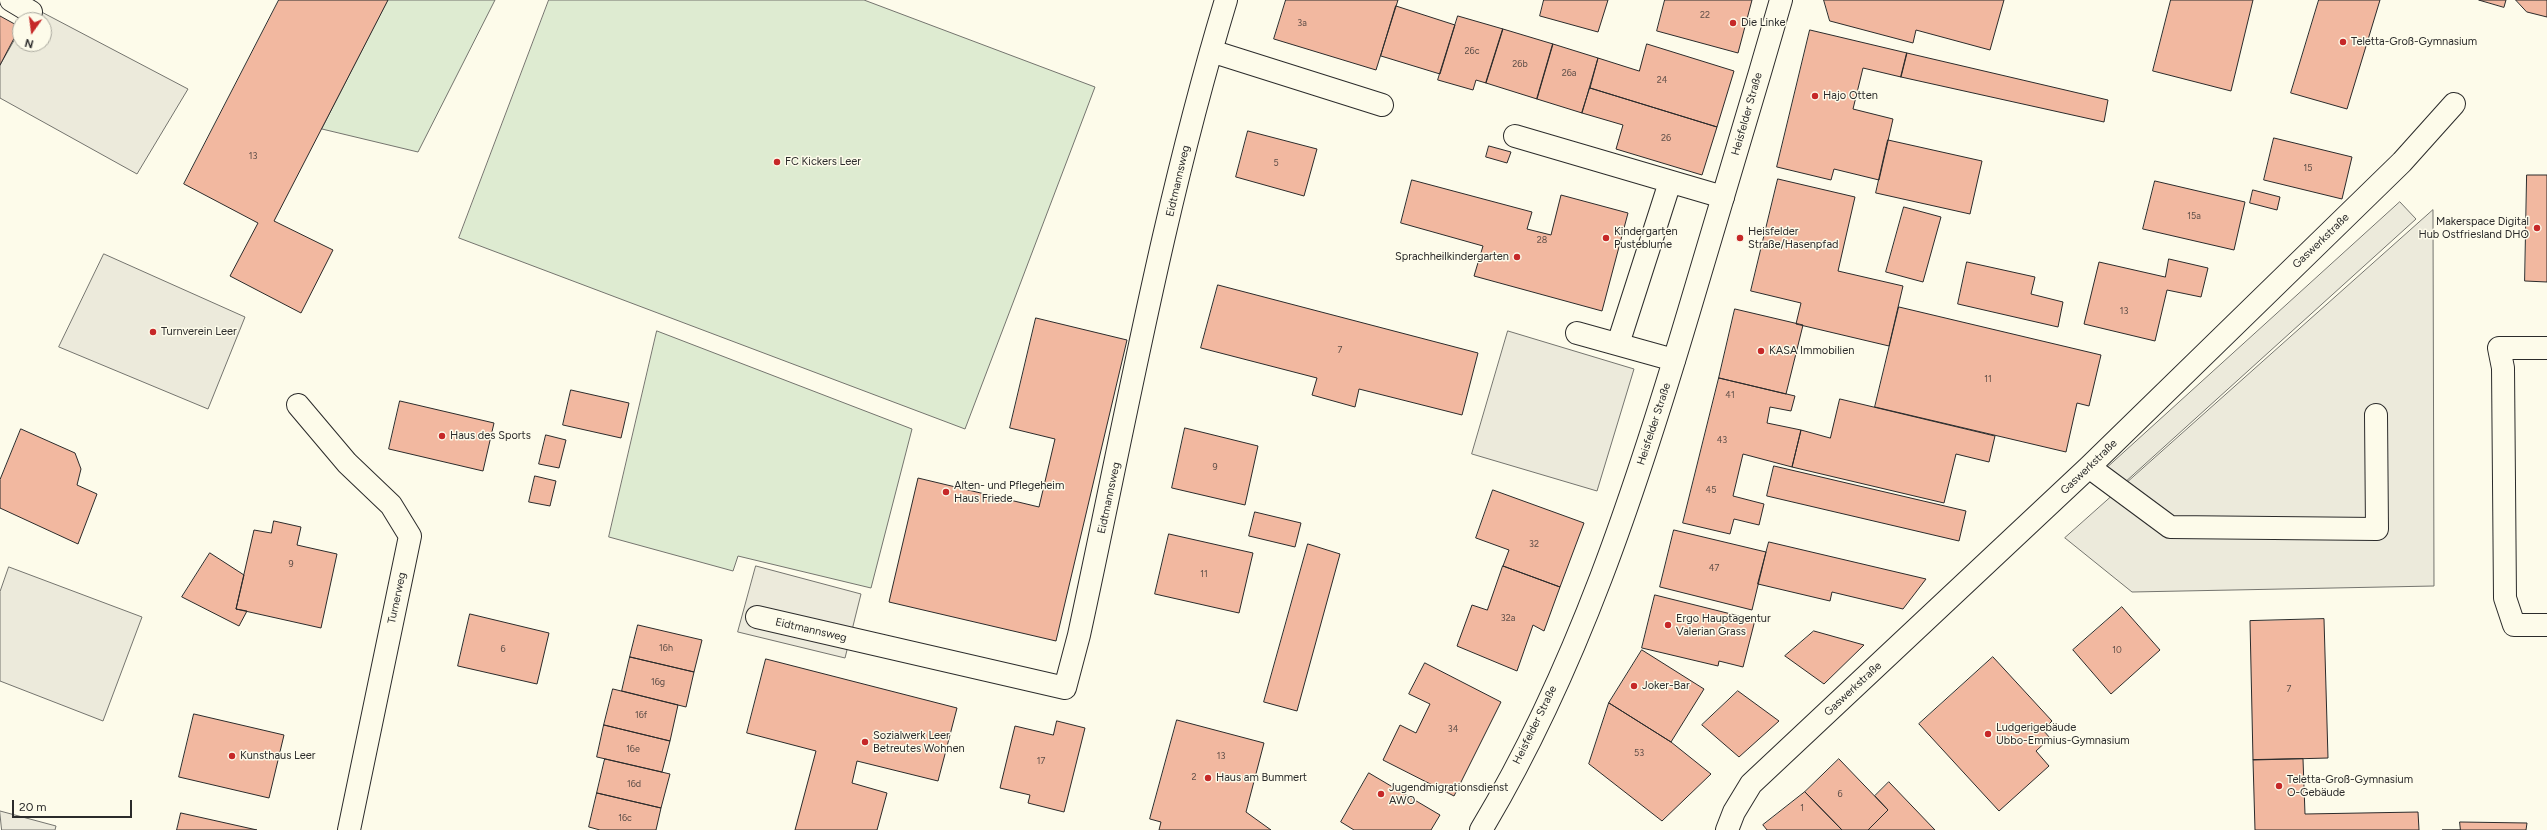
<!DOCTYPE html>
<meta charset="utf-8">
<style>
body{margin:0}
#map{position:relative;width:2547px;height:830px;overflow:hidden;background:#fdfbea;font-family:Figtree,sans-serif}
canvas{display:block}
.north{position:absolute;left:12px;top:12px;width:40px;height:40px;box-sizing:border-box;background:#fdfbea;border:1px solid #a9a89e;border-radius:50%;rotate:194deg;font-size:11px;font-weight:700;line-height:16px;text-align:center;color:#2b2b2b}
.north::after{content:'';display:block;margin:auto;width:14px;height:18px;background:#c62828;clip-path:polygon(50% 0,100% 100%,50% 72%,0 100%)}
.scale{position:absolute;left:12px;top:800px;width:120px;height:18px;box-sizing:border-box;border:2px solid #2b2b2b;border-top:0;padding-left:5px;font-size:12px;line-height:14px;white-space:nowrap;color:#2b2b2b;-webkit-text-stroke:3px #fdfbea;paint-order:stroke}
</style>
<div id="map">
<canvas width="2547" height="830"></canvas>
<div class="north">N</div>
<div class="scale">20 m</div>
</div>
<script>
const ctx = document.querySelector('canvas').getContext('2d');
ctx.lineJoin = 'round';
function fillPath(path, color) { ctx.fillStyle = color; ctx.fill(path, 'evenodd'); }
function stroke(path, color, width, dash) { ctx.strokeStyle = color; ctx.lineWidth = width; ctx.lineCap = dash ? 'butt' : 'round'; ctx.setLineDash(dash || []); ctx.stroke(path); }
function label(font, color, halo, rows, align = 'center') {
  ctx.font = font + ' Figtree,sans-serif'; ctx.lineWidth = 3; ctx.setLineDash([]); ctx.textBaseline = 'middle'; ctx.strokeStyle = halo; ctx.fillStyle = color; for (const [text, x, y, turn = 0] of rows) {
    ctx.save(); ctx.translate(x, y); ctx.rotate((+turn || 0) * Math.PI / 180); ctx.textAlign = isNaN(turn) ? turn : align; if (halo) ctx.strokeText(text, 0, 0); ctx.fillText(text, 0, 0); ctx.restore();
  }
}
const green = new Path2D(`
 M 388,0 L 495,0 L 418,152 L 322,129 Z
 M 549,0 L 864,0 L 1095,87 L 965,429 L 459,238 Z
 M 657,331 L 912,429 L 871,588 L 738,556 L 733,571 L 609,537 Z`);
fillPath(green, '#deebd1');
stroke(green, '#74746e', 1);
const parking = new Path2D(`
 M 34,8 L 188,89 L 137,174 L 0,98 L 0,65 L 20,30 L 20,44 L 44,44 L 44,20 L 26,20 Z
 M 2400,202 L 2416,219 L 2123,484 L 2108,467 Z
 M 2433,210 L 2434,586 L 2132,592 L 2065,538 Z
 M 104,254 L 245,317 L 208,409 L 59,347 Z
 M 1508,331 L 1634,369 L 1597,491 L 1472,454 Z
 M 756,566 L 861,594 L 845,658 L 738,632 Z
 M 9,567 L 142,617 L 103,721 L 0,681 L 0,592 Z
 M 0,811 L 56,826 L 55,830 L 2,830 Z`);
fillPath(parking, '#eceadb');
stroke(parking, '#74746e', 1);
const building = new Path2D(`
 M 279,0 L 388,0 L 274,221 L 333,250 L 301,313 L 230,276 L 258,223 L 184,184 Z
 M 1286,0 L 1398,0 L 1376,70 L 1274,39 Z
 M 1544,0 L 1608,0 L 1598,32 L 1540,16 Z
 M 1665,0 L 1752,0 L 1738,53 L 1657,31 Z
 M 1824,0 L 2004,0 L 1990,50 L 1916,30 L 1913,43 L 1830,21 Z
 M 2171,0 L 2253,0 L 2231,91 L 2153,71 Z
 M 2319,0 L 2380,0 L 2347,109 L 2291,93 Z
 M 2479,0 L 2506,0 L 2504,7 Z
 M 2516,0 L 2547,0 L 2547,17 L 2527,12 Z
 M 1396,6 L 1455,25 L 1440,74 L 1381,56 Z
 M 0,16 L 20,27 L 0,65 Z
 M 1458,16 L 1503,29 L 1486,83 L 1476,80 L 1473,90 L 1438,80 Z
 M 1503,29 L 1553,44 L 1537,99 L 1486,83 Z
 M 1810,30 L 1907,53 L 1901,77 L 1863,68 L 1853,109 L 1893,119 L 1879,180 L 1834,169 L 1831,180 L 1777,167 Z
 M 1553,44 L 1598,58 L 1582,113 L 1537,99 Z
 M 1647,44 L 1734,71 L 1717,127 L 1590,88 L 1598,58 L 1639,71 Z
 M 1907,53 L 2108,100 L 2104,122 L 1901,77 Z
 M 1590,88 L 1717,127 L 1702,175 L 1616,149 L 1623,125 L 1582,113 Z
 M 1248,131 L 1317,149 L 1304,196 L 1236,177 Z
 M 2274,138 L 2352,157 L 2342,199 L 2264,180 Z
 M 1888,140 L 1982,161 L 1970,214 L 1876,193 Z
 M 1489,146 L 1511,152 L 1507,163 L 1486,157 Z
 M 2527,175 L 2547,175 L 2547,282 L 2525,281 Z
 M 1778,179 L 1855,197 L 1838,271 L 1903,286 L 1889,346 L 1796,324 L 1801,303 L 1751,291 Z
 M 1412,180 L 1532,212 L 1527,229 L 1551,235 L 1561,195 L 1628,213 L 1602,311 L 1474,276 L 1483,246 L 1401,223 Z
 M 2155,181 L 2245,202 L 2234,250 L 2143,229 Z
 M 2253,190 L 2280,197 L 2277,210 L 2250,203 Z
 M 1904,207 L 1941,217 L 1923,282 L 1886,272 Z
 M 2169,259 L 2208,268 L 2201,297 L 2167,290 L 2155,341 L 2084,324 L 2099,262 L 2165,277 Z
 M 1967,262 L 2035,277 L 2031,294 L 2063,302 L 2058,327 L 1958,304 Z
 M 1218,285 L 1478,353 L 1462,415 L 1359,389 L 1355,407 L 1312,395 L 1317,378 L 1201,348 Z
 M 1899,307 L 2101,355 L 2089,406 L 2077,403 L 2066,452 L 1875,407 Z
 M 1735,309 L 1803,325 L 1786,394 L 1719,378 Z
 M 1036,318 L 1127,340 L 1056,641 L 889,602 L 918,478 L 1039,507 L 1055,439 L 1010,428 Z
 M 1719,378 L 1795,396 L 1791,411 L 1770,407 L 1767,423 L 1801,430 L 1792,467 L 1743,454 L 1733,496 L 1764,504 L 1759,525 L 1734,519 L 1730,534 L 1683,523 Z
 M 571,390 L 629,403 L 621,438 L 563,425 Z
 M 1840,399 L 1995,436 L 1989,462 L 1956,454 L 1944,503 L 1792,467 L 1801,430 L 1830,438 Z
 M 400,401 L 494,423 L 483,471 L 389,449 Z
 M 1185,428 L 1258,446 L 1245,505 L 1172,488 Z
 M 21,429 L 75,453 L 81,469 L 77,485 L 97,494 L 78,544 L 0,508 L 0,480 Z
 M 546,435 L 566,440 L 559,468 L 539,464 Z
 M 1774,466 L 1966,511 L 1959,541 L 1767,496 Z
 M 535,476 L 556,481 L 550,506 L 529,502 Z
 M 1493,490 L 1584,523 L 1560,587 L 1503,566 L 1509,550 L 1476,538 Z
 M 1255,512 L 1301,523 L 1295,547 L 1249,536 Z
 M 274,521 L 301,527 L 297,545 L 337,554 L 321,628 L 236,609 L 254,530 L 271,533 Z
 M 1674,530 L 1766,552 L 1752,610 L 1660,587 Z
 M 1169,534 L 1253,553 L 1239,613 L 1155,594 Z
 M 1769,542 L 1926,579 L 1903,609 L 1832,592 L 1830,601 L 1758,584 Z
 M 1308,544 L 1340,554 L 1297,711 L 1264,702 Z
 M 210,553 L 244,575 L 236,609 L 247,611 L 239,626 L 182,597 Z
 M 1503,566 L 1560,587 L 1544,631 L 1533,625 L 1517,671 L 1457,646 L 1472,605 L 1487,610 Z
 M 1655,595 L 1755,620 L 1743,667 L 1719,661 L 1718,666 L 1642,648 Z
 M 2122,607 L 2160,650 L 2111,694 L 2073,650 Z
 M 470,614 L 549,633 L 537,684 L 458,666 Z
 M 2324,619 L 2328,758 L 2253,760 L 2250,621 Z
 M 638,625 L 702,640 L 694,672 L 630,657 Z
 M 1814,631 L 1864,645 L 1824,684 L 1785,656 Z
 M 1642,650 L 1704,689 L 1671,742 L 1609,703 Z
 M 630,657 L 694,672 L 686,707 L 622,691 Z
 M 1993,657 L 2052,721 L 2043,730 L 2050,738 L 2036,751 L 2049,766 L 1999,811 L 1919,724 Z
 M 766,659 L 957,708 L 938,781 L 857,761 L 852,783 L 887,793 L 877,830 L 795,830 L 816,751 L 747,733 Z
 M 1425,663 L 1501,702 L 1454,796 L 1383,760 L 1400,725 L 1416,733 L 1430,704 L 1409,694 Z
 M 613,689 L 678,705 L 670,741 L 604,725 Z
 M 1738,691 L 1779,721 L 1739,757 L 1702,725 Z
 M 1609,703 L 1671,742 L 1711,774 L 1662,821 L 1589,764 Z
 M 194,714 L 284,735 L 269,798 L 179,777 Z
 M 1177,720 L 1264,743 L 1246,812 L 1271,830 L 1159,830 L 1161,822 L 1150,819 Z
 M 1057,721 L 1085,728 L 1064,812 L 1028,803 L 1030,795 L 1000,788 L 1015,726 L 1053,735 Z
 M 604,725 L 670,741 L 662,772 L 597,757 Z
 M 605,759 L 670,774 L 661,808 L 597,793 Z
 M 1839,759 L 1888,810 L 1868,830 L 1842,830 L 1805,792 Z
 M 2303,759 L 2305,814 L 2418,812 L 2419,830 L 2255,830 L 2253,760 Z
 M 1369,773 L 1440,815 L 1431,830 L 1354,830 L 1341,822 Z
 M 1889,782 L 1935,830 L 1868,830 L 1888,810 L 1875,796 Z
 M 1805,792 L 1842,830 L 1767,830 L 1763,825 Z
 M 597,793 L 661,808 L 656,830 L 600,830 L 589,827 Z
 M 181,813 L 257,830 L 177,830 Z
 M 2460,822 L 2527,823 L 2526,830 L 2442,830 L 2460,830 Z`);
fillPath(building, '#f2b8a0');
stroke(building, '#2b2b2b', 1);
const minor = new Path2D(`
 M 11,0 L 31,12
 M 1211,51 L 1382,105
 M 1515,136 L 1723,197
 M 1577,333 L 1674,360
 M 1618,344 L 1670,182
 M 2547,348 L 2499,348 L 2503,368 L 2505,598 L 2514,625 L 2547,625
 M 298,405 L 347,463 L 391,505 L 410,536 L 349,830
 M 2089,467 L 2170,527 L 2377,529 L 2376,415
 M 757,617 L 1065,688 L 1079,635 C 1125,423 1163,208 1226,0
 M 1727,830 L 1734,812 L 1751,784 L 2089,467 L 2402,162 L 2454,104`);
const major = new Path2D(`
 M 1481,830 C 1577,670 1636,489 1689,311 C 1720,208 1751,104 1781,0`);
stroke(minor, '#2b2b2b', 24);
stroke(major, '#2b2b2b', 24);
stroke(minor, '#fdfbea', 22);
stroke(major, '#fdfbea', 22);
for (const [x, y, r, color] of [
 [1733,23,4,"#c62828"],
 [2343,42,4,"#c62828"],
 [1815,96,4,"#c62828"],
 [777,162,4,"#c62828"],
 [2537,228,4,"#c62828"],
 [1606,238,4,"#c62828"],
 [1740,238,4,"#c62828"],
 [1517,257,4,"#c62828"],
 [153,332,4,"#c62828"],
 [1761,351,4,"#c62828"],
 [442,436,4,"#c62828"],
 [946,492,4,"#c62828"],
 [1668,625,4,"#c62828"],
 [1634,686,4,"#c62828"],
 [1988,734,4,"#c62828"],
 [865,742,4,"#c62828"],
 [232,756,4,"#c62828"],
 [1208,778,4,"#c62828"],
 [2279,786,4,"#c62828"],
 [1381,794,4,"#c62828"]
]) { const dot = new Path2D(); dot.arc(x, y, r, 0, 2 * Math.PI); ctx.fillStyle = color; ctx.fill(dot); stroke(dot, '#fdfbea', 1.5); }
label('9px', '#5d4e48', null, [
 ["22",1705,15],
 ["3a",1302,23],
 ["26c",1472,51],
 ["26b",1520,64],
 ["26a",1569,73],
 ["24",1662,80],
 ["26",1666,138],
 ["13",253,156],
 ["5",1276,163],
 ["15",2308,168],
 ["15a",2194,216],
 ["28",1542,240],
 ["13",2124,311],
 ["7",1340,350],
 ["11",1988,379],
 ["41",1730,395],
 ["43",1722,440],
 ["9",1215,467],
 ["45",1711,490],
 ["32",1534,544],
 ["9",291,564],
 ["47",1714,568],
 ["11",1204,574],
 ["32a",1508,618],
 ["16h",666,648],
 ["6",503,649],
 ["10",2117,650],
 ["16g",658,682],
 ["7",2289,689],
 ["16f",641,715],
 ["34",1453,729],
 ["16e",633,749],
 ["53",1639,753],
 ["13",1221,756],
 ["17",1041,761],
 ["2",1194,777],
 ["16d",634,784],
 ["6",1840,794],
 ["1",1802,808],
 ["16c",625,818]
]);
label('11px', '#2b2b2b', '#fdfbea', [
 ["Die Linke",1741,23],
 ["Teletta-Groß-Gymnasium",2351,42],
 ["Hajo Otten",1823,96],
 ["FC Kickers Leer",785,162],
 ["Makerspace Digital",2529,222,"right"],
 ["Hub Ostfriesland DHO",2529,235,"right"],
 ["Kindergarten",1614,232],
 ["Pusteblume",1614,245],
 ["Heisfelder",1748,232],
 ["Straße/Hasenpfad",1748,245],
 ["Sprachheilkindergarten",1509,257,"right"],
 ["Turnverein Leer",161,332],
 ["KASA Immobilien",1769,351],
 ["Haus des Sports",450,436],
 ["Alten- und Pflegeheim",954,486],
 ["Haus Friede",954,499],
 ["Ergo Hauptagentur",1676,619],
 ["Valerian Grass",1676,632],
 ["Joker-Bar",1642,686],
 ["Ludgerigebäude",1996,728],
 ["Ubbo-Emmius-Gymnasium",1996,741],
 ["Sozialwerk Leer",873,736],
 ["Betreutes Wohnen",873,749],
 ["Kunsthaus Leer",240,756],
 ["Haus am Bummert",1216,778],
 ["Teletta-Groß-Gymnasium",2287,780],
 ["O-Gebäude",2287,793],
 ["Jugendmigrationsdienst",1389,788],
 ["AWO",1389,801]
], 'left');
label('11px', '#2b2b2b', '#fdfbea', [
 ["Heisfelder Straße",1747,114,-74],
 ["Eidtmannsweg",1178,181,-77],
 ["Gaswerkstraße",2321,241,-44],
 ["Heisfelder Straße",1654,424,-72],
 ["Gaswerkstraße",2089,467,-44],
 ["Eidtmannsweg",1109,498,-78],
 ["Turnerweg",397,598,-78],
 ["Eidtmannsweg",811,630,13],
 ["Gaswerkstraße",1853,689,-43],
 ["Heisfelder Straße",1535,725,-64]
]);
</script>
